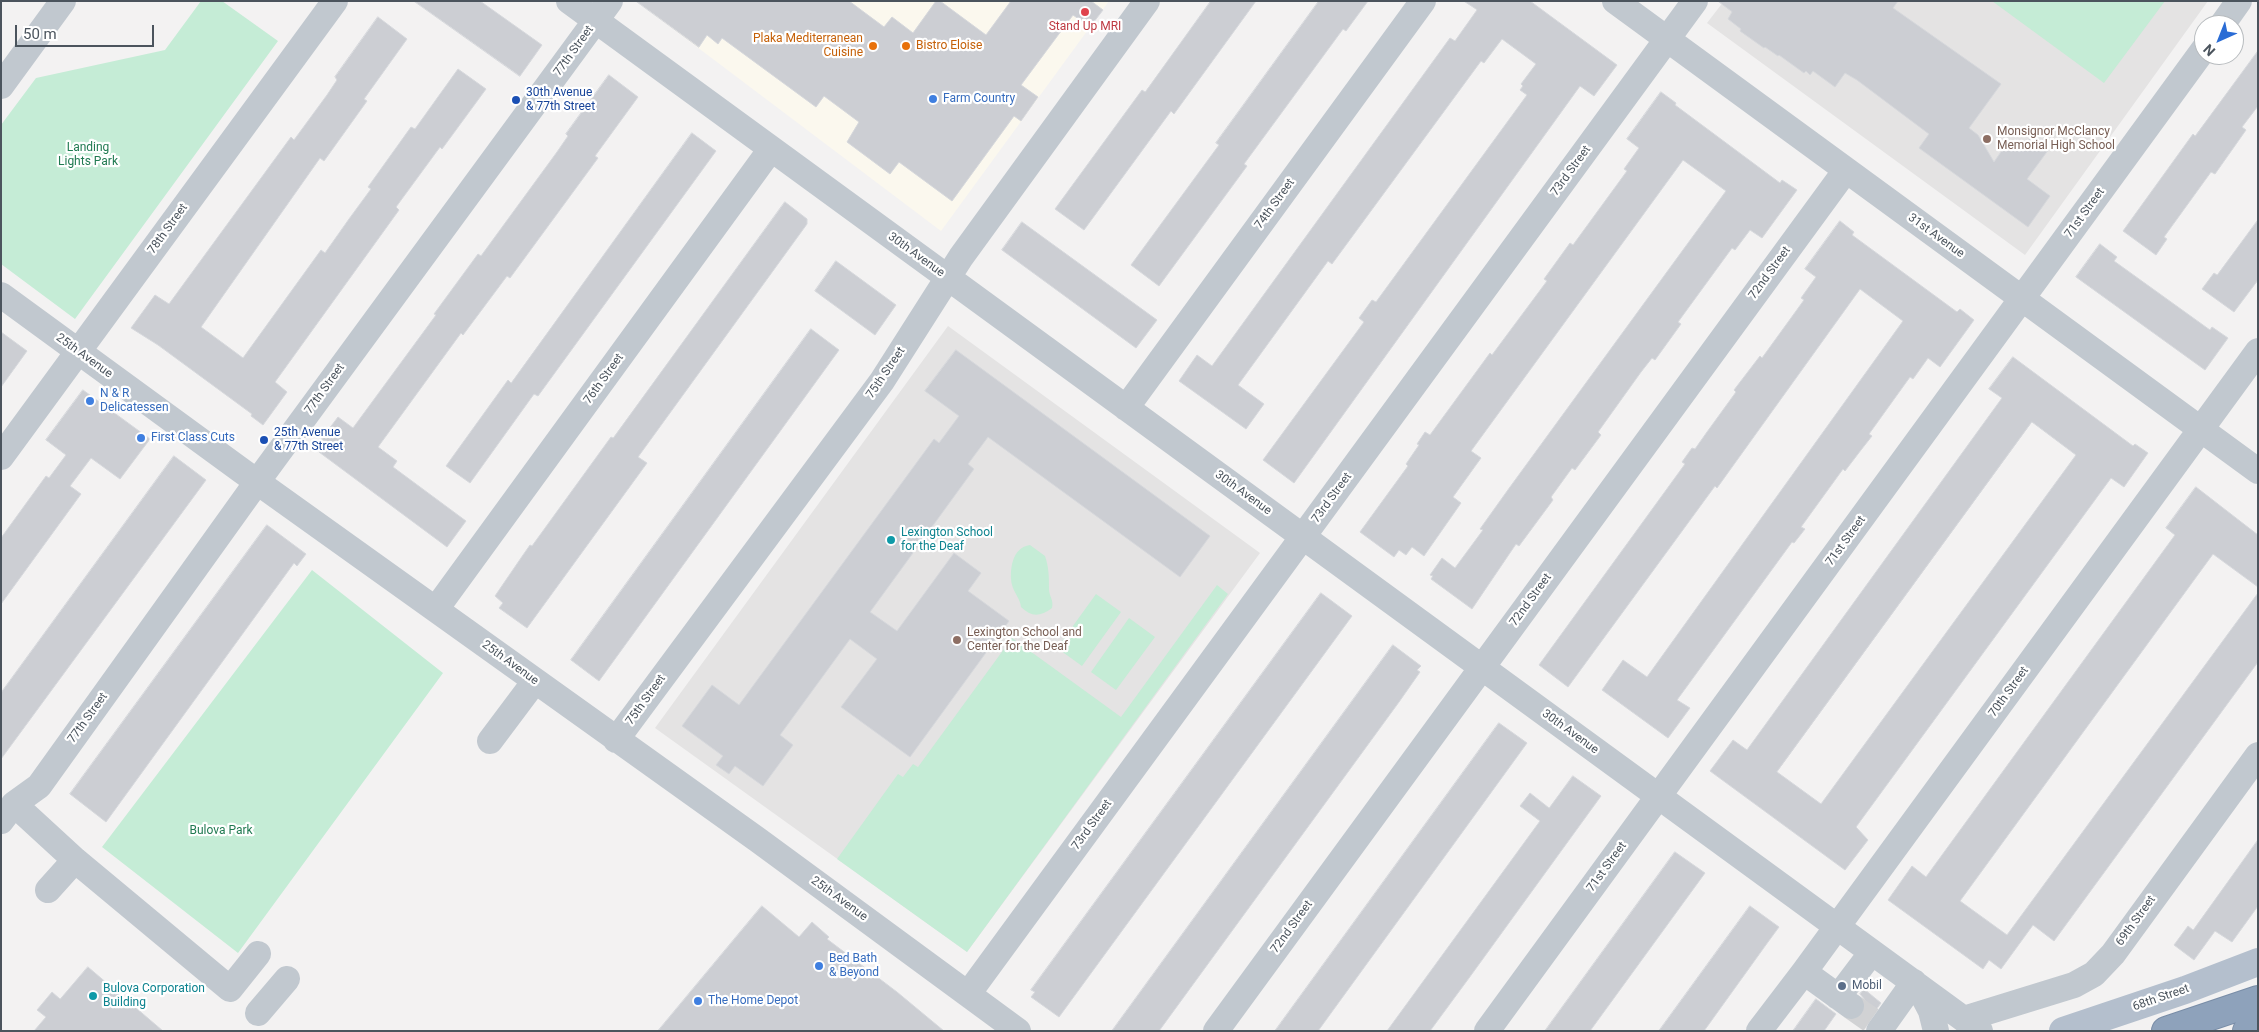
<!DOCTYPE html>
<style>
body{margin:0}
#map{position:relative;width:2259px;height:1032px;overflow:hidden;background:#f3f2f2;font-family:Roboto,sans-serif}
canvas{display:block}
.frame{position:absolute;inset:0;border:2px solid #4b545d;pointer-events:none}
.north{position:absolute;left:2194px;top:15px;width:50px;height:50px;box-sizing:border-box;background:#fff;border:1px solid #b7bbbe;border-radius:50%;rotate:224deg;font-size:14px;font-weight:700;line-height:20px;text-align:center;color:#4b545d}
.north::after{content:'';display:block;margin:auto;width:18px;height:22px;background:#2a6cd5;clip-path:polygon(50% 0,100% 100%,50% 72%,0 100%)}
.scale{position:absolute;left:15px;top:25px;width:139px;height:22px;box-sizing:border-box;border:2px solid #4b545d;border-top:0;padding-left:6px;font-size:15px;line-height:18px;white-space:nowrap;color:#4b545d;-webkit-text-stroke:4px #fff;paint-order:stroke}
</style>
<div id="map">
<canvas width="2259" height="1032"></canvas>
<div class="frame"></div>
<div class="north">N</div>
<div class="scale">50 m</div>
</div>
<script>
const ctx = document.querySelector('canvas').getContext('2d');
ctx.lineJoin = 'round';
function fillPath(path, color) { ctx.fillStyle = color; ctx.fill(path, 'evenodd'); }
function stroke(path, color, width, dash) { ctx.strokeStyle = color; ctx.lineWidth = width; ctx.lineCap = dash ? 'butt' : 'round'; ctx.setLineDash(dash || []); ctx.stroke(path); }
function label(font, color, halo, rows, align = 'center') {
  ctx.font = font + ' Roboto,sans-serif'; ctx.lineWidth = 4.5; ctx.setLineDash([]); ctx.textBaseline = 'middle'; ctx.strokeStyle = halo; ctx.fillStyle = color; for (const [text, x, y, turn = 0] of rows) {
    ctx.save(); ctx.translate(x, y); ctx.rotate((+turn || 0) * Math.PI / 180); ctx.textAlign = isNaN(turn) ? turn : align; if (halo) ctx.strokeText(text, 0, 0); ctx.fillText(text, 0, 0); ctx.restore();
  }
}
fillPath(new Path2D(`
 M 648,1 L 1109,1 L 941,231 L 644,7 Z`), '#fbf8ee');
fillPath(new Path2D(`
 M 1724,1 L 2208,1 L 2025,255 L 1707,23 Z
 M 948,326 L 1260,553 L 967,952 L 655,728 Z`), '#e4e3e3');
fillPath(new Path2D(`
 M 201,1 L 222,1 L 278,41 L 75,319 L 1,264 L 1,125 L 36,78 L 165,50 Z
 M 1992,1 L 2165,1 L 2104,83 Z
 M 1030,545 L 1045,556 C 1049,568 1049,577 1049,589 C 1049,596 1054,600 1052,608 C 1040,617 1031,617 1021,607 C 1020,598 1014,593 1012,585 C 1009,571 1012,547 1030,545 Z
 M 312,570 L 443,673 L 238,953 L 102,847 Z
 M 1217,585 L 1228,594 L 967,952 L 837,859 L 898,774 L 903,777 L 913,764 L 918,767 L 1012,638 L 1121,717 Z
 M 1096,594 L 1121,612 L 1082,666 L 1057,648 Z
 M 1129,618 L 1155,637 L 1116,690 L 1091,672 Z`), '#c5ecd6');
const building = new Path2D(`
 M 414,1 L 480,1 L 542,45 L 520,76 Z
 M 636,1 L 849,1 L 884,27 L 892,17 L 913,33 L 936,1 L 940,1 L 986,35 L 1011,1 L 1091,1 L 1103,10 L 1090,27 L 1073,15 L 1021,85 L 1038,97 L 1021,121 L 1014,116 L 952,201 L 899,162 L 890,174 L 847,142 L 859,122 L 824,96 L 816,107 L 722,38 L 718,44 L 707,35 L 699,47 Z
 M 1211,1 L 1256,1 L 1174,114 L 1171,111 L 1084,230 L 1055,209 L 1142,90 L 1145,92 Z
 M 1319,1 L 1368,1 L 1346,31 L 1343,29 L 1244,164 L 1247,166 L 1159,286 L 1131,265 L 1219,145 L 1216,143 Z
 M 1464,1 L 1530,1 L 1617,65 L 1594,96 L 1580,86 L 1294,483 L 1263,460 L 1364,322 L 1359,318 L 1372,300 L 1376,302 L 1527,95 L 1520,90 L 1523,86 L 1521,84 L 1536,64 L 1502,39 L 1484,63 L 1481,61 L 1332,264 L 1328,261 L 1238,385 L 1264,404 L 1246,429 L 1179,381 L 1197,355 L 1212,366 L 1450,38 L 1455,41 L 1477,10 Z
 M 1718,1 L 1898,1 L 1893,8 L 2001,84 L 1969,128 L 1978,135 L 1994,162 L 2003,149 L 2013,147 L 2020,152 L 2032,136 L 2049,149 L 2027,179 L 2050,196 L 2028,227 L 1919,148 L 1929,134 L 1857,80 L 1845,73 L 1835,87 L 1813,71 L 1810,75 L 1806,71 L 1804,73 L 1779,55 L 1778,56 L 1765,47 L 1764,48 L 1740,31 L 1741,29 L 1728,19 L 1732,12 Z
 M 378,17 L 407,39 L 364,99 L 367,101 L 324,161 L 320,158 L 201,327 L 243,358 L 321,250 L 325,253 L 349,219 L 371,189 L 368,187 L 411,127 L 415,129 L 458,69 L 486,89 L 442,149 L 440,147 L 396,207 L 399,210 L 275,382 L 287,392 L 263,425 L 251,416 L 252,414 L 158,345 L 131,328 L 155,295 L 169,304 L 291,137 L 294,140 L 327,95 L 337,80 L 335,77 Z
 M 2258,51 L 2258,106 L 2242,127 L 2246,130 L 2215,174 L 2211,172 L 2164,237 L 2167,239 L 2156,255 L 2123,231 L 2193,134 L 2195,136 Z
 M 609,75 L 638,97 L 595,156 L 598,158 L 510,278 L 507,276 L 463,335 L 461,333 L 378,447 L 397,461 L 393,467 L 466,521 L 447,547 L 319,452 L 321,449 L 316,446 L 338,417 L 353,428 L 436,315 L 434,314 L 478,254 L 481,256 L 557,152 L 568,136 L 566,134 Z
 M 1661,92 L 1676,103 L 1675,105 L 1780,183 L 1782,180 L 1797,190 L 1762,238 L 1750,230 L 1735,250 L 1732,248 L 1678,322 L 1681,324 L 1655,360 L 1652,358 L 1641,372 L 1598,432 L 1601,435 L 1575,470 L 1572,468 L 1551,497 L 1553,500 L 1519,546 L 1516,544 L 1472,609 L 1431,579 L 1433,576 L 1430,575 L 1442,558 L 1455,568 L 1483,530 L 1480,529 L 1510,487 L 1726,191 L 1683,160 L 1471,451 L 1481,458 L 1453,497 L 1461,503 L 1424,556 L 1412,547 L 1406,555 L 1399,550 L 1394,557 L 1360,532 L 1408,466 L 1406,464 L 1419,445 L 1417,444 L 1425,432 L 1430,435 L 1490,353 L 1492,355 L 1547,281 L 1544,279 L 1570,243 L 1573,245 L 1627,171 L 1624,169 L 1639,148 L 1627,139 Z
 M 692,133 L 716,151 L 538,396 L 534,394 L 470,483 L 446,466 L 508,380 L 511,383 Z
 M 785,202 L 807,219 L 807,224 L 638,457 L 647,463 L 527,628 L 499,608 L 503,603 L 495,596 L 523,555 L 530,545 L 532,546 L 611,437 L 613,438 Z
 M 2258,220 L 2258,280 L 2234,312 L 2202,289 L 2214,273 L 2217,275 Z
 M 1840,221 L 1854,232 L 1852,235 L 1957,312 L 1960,309 L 1974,320 L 1940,367 L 1928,358 L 1913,379 L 1910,377 L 1869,434 L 1872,436 L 1861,450 L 1845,471 L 1843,469 L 1801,527 L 1805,529 L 1794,543 L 1792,542 L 1677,700 L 1690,708 L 1668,738 L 1602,690 L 1623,660 L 1647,677 L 1903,321 L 1860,289 L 1717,488 L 1715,486 L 1568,687 L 1539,665 L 1685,464 L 1682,462 L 1692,448 L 1695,449 L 1707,432 L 1736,392 L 1734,390 L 1760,356 L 1762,358 L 1804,300 L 1801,298 L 1816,277 L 1805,269 Z
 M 1022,222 L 1157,320 L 1136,348 L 1002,250 Z
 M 2100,244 L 2117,257 L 2114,261 L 2210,330 L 2212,327 L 2228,338 L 2205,370 L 2076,277 Z
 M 836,261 L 896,305 L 875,335 L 815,291 Z
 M 811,329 L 839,350 L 599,681 L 571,660 Z
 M 1,332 L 27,351 L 1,387 Z
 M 956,350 L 1210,536 L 1180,577 L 988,437 L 968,464 L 974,469 L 870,612 L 897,631 L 954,553 L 981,573 L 968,591 L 1009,621 L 910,757 L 841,707 L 877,659 L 850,639 L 780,735 L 793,745 L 763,786 L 735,766 L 729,774 L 716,765 L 723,756 L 682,726 L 712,685 L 739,705 L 934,439 L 939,443 L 959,416 L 925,391 Z
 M 2013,357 L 2133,446 L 2135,444 L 2148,453 L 2124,487 L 2111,478 L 1856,827 L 1868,840 L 1845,870 L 1710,771 L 1733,740 L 1747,750 L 2002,398 L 1989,389 ZM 2032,422 L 2076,455 L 1821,804 L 1777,772 Z
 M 83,390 L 150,439 L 120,479 L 91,458 L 70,486 L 81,494 L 1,604 L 1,538 L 46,476 L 49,478 L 66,455 L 46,440 Z
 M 174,456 L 206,480 L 1,759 L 1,693 Z
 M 2196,487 L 2258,535 L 2258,587 L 2213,554 L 1960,901 L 2007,935 L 2258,593 L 2258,662 L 2054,941 L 2033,925 L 2001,969 L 1989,960 L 1983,969 L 1888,900 L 1912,866 L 1926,877 L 2175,535 L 2166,528 Z
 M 267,525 L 306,554 L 297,566 L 294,563 L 106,822 L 70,794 Z
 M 1321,593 L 1352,616 L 1059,1017 L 1031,997 L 1035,992 L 1031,990 Z
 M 1393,645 L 1421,666 L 1417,670 L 1420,672 L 1399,702 L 1159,1031 L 1112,1031 Z
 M 1499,723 L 1527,743 L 1461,834 L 1318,1031 L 1275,1031 Z
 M 1573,776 L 1601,796 L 1469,978 L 1430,1031 L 1387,1031 L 1540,821 L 1520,806 L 1530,793 L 1549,808 Z
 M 2258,840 L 2258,906 L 2232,942 L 2215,931 L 2194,960 L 2174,945 L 2188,926 L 2193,930 Z
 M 1675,852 L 1705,873 L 1590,1031 L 1545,1031 Z
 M 762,906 L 799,937 L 812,922 L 829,937 L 827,939 L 897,992 L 944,1031 L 658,1031 Z
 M 1750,906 L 1779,927 L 1768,942 L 1704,1031 L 1659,1031 Z
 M 88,967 L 163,1031 L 34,1031 L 46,1017 L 37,1010 L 52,992 L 60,999 Z
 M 1864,989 L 1881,1003 L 1867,1022 L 1860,1017 L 1866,1008 L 1865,1000 L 1860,994 Z
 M 1816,999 L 1836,1014 L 1824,1031 L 1793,1031 Z`);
fillPath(building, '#ccced3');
stroke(building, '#d6d8dc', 1);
stroke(new Path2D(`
 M 1851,1006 L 1871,1020`), '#d1d2d4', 26, [26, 13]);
const highway = new Path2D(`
 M 2166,1031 L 2258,1000
 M 2247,1031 L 2258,1027`);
stroke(highway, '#798da7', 30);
stroke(new Path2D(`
 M 569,1 L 1980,1031
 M 1615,1 L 2258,471
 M 2222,25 L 2239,1
 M 1,86 L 63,1
 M 1,295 L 242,471 L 758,840 L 1018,1031
 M 1126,408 L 1423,1
 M 1,457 L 335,1
 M 436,609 L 771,149
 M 616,740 L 882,381 L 961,257 L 1147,1
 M 490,741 L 535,681
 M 14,804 L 75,860 L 230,989 L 258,954
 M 1,821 L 14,804 L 39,786 L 257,482 L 610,1
 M 48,890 L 75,860
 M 1804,972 L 1851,1006
 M 1919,988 L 1931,1011 L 1936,1031
 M 968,994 L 1695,1
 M 1838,997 L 1872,952
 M 258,1013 L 287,979
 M 1964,1019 L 2074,985 L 2094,974 L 2113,954 L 2258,755
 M 1216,1031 L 1846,170
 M 1487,1031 L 2204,49
 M 1759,1031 L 1804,972 L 2258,351
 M 1879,1031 L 1914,982`), '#c1c8cf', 26);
stroke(new Path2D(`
 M 2063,1031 L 2185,990 L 2258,962`), '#b4bfcd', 28);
stroke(highway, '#8ea2bb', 28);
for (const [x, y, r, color] of [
 [1085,12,5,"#e0444e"],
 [873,46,5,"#e8710a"],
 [906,46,5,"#e8710a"],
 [933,99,5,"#3f7fe0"],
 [516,100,5,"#1a4fb4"],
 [1987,139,5,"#8d6e63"],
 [90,401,5,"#3f7fe0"],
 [141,438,5,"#3f7fe0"],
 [264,440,5,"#1a4fb4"],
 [891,540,5,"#0f9aa8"],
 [957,640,5,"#8d6e63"],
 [819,966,5,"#3f7fe0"],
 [1842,986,5,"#5c6f8a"],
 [93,996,5,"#0f9aa8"],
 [698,1001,5,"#3f7fe0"]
]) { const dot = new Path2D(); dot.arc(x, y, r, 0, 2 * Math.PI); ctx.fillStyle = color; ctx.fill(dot); stroke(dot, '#fff', 2); }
label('12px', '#be3a42', '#fff', [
 ["Stand Up MRI",1085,27]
]);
label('12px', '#c56008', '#fff', [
 ["Plaka Mediterranean",863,39],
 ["Cuisine",863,53],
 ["Bistro Eloise",916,46,"left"]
], 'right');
label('12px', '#4b545d', '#fff', [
 ["77th Street",574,51,-54],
 ["73rd Street",1571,171,-54],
 ["74th Street",1275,204,-54],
 ["71st Street",2085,213,-54],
 ["78th Street",168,229,-54],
 ["31st Avenue",1936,236,36],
 ["30th Avenue",916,255,36],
 ["72nd Street",1770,273,-54],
 ["25th Avenue",84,356,36],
 ["75th Street",886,373,-56],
 ["76th Street",604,379,-54],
 ["77th Street",325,389,-54],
 ["30th Avenue",1243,493,36],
 ["73rd Street",1332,498,-54],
 ["71st Street",1846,541,-54],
 ["72nd Street",1531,600,-54],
 ["25th Avenue",510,663,36],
 ["70th Street",2009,692,-54],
 ["75th Street",646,700,-54],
 ["77th Street",88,718,-54],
 ["30th Avenue",1570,732,36],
 ["73rd Street",1092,825,-54],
 ["71st Street",1607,867,-54],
 ["25th Avenue",839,899,36],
 ["69th Street",2136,921,-54],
 ["72nd Street",1292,927,-54],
 ["68th Street",2161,998,-19]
]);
label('12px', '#164399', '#fff', [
 ["30th Avenue",526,93],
 ["& 77th Street",526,107],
 ["25th Avenue",274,433],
 ["& 77th Street",274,447]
], 'left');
label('12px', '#366cbe', '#fff', [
 ["Farm Country",943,99],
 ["N & R",100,394],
 ["Delicatessen",100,408],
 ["First Class Cuts",151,438],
 ["Bed Bath",829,959],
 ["& Beyond",829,973],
 ["The Home Depot",708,1001]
], 'left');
label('12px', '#785e54', '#fff', [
 ["Monsignor McClancy",1997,132],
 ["Memorial High School",1997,146],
 ["Lexington School and",967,633],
 ["Center for the Deaf",967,647]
], 'left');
label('12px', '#207a51', '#fff', [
 ["Landing",88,148],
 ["Lights Park",88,162],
 ["Bulova Park",221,831]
]);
label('12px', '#0d838f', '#fff', [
 ["Lexington School",901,533],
 ["for the Deaf",901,547],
 ["Bulova Corporation",103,989],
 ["Building",103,1003]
], 'left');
label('12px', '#4e5e75', '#fff', [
 ["Mobil",1852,986]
], 'left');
</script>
